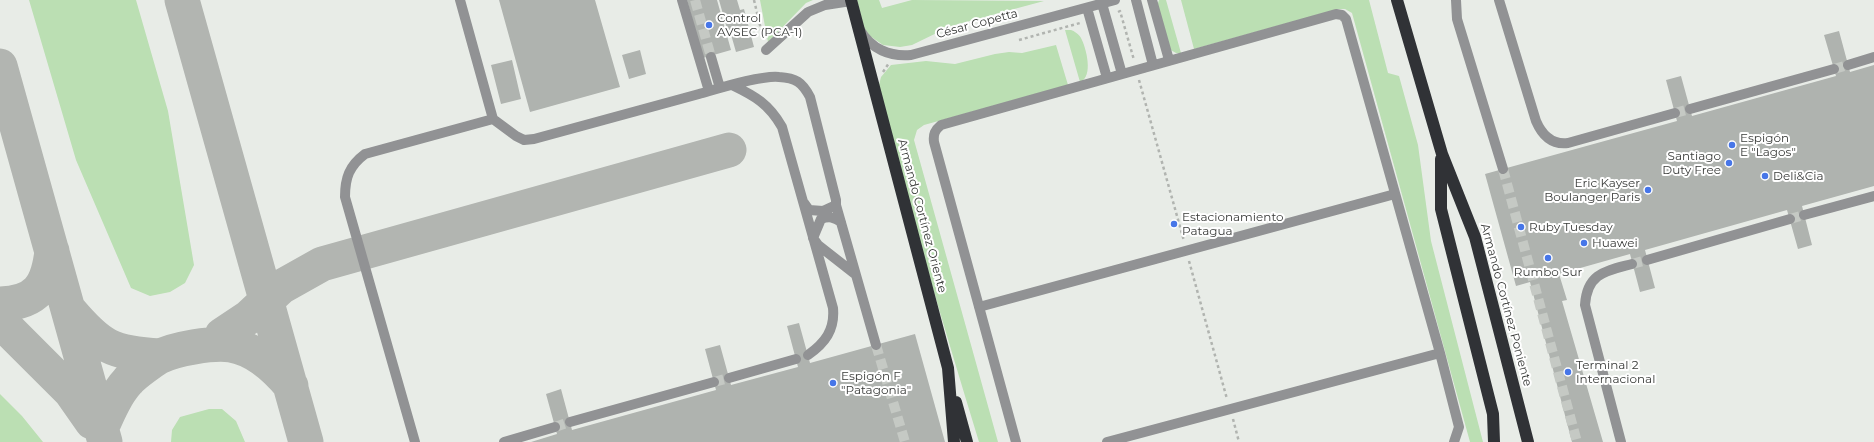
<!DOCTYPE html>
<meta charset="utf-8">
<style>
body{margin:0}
canvas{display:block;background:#e8ece7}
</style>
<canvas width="1874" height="442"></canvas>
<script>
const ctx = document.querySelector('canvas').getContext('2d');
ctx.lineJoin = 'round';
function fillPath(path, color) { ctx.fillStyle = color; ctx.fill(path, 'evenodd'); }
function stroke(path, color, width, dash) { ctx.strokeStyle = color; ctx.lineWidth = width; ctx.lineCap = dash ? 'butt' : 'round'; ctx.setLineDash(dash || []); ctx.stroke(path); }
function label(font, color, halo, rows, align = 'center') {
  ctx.font = font + ' Montserrat,sans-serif'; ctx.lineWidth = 4; ctx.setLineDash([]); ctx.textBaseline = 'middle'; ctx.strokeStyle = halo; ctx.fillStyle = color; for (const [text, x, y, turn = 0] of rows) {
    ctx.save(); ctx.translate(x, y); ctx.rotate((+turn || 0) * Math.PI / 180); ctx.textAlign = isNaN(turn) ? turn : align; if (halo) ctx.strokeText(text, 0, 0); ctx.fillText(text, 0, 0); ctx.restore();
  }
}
fillPath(new Path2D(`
 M 29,0 L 136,0 L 168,111 L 194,265 L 185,283 L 170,292 L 150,296 L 131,288 L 76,160 Z
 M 760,0 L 813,0 L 806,3 L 768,42 Z
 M 857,0 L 879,0 L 882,8 L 912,0 L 1044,1 L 951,26 L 912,45 L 900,47 L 883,45 L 870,36 L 864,28 Z
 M 1159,0 L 1166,0 L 1181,53 L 1176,53 L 1169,49 L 1157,6 Z
 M 1181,0 L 1369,0 L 1388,73 L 1399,76 L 1418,145 L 1431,241 L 1483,442 L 1470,442 L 1352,13 L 1345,9 L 1338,9 L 1194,49 Z
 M 1065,30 L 1071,30 C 1074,31 1079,34 1081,38 C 1086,47 1094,77 1080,82 Z
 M 1056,45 L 1068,85 L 924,125 L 917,130 L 914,140 L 998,442 L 979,442 C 943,324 907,205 879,85 L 881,77 L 891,65 L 926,61 L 955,64 L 995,54 L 1009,52 L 1022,53 Z
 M 0,394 L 22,416 L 43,442 L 0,442 Z
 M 209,409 L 222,409 L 236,421 L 245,442 L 171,442 L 172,430 L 180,417 Z`), '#bbdfb3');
stroke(new Path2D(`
 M 182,0 L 306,442
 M 0,66 L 105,442
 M 0,304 C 37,303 48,286 52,251
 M 69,310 C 100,347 112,353 160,356
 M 0,321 L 71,392 L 92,422
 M 222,335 L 249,317 L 281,287 L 322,264 L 729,150
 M 101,429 C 108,413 116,394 128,381 C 134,374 151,362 159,357 C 174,349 214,342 231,345 C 255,349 276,368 291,386`), '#b2b5b1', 35);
fillPath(new Path2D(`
 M 499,0 L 595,0 L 620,87 L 530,112 Z
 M 687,0 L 717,0 L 731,50 L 703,58 Z
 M 719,0 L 737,0 L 740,10 L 744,9 L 754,47 L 736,52 L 730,31 L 728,32 Z
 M 1839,31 L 1850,72 L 1874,65 L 1874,186 L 1802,206 L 1812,245 L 1798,249 L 1787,210 L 1645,250 L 1655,288 L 1640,292 L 1630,254 L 1559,274 L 1567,300 L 1562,301 L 1603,442 L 1572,442 L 1530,282 L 1516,286 L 1485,174 L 1677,121 L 1666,80 L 1681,76 L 1692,116 L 1836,76 L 1824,35 Z
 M 640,50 L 646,74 L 629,79 L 622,55 Z
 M 512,60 L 521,99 L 501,104 L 491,65 Z
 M 799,323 L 810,363 L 915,334 L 945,442 L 531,442 L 557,434 L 546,394 L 561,389 L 572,430 L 716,390 L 705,349 L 720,345 L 731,385 L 798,367 L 787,326 Z`), '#afb3af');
stroke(new Path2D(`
 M 695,0 L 711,57
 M 1834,69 L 1848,65
 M 1675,113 L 1690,109
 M 1503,169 L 1577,442
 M 1790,219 L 1804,215
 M 1632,264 L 1647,260
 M 876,345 L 905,442
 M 714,382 L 729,378
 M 555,427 L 570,422`), '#c5c9c4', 10, [10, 5]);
stroke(new Path2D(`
 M 754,0 L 763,38
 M 1118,12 L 1120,11 L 1134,60
 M 1019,40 L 1080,23
 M 883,72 L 889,63
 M 1139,80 L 1184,241
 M 1189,261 L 1227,399
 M 1233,419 L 1239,442`), '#b1b4b0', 2.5, [3, 3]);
stroke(new Path2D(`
 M 460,0 L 493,119 L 516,136 L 524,140 L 534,139 C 589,124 644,109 699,94 C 717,89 761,75 779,77 C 796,78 802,82 810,97 L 836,200 L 836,205 L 823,211 L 809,210 L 804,203
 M 682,0 L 709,91
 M 1101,0 L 1122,74
 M 1136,0 L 1153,65
 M 1152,0 L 1169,60
 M 1456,0 L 1457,19 L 1503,169
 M 1499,0 L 1536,121 C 1542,135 1552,145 1568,143 L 1675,113
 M 1087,8 L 1107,78
 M 860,30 C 871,49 890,57 911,55 L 1115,0
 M 766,50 L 808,12 L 825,5 L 851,1
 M 711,57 L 720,88
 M 1848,65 L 1874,57
 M 732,85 C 755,96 769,104 782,127 L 833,308 C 835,330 825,343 808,355
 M 1690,109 L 1834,69
 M 836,205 L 876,345
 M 1804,215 L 1874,196
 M 841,222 C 834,217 829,216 821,219 L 813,238 L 818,245 L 855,274
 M 1647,260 L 1790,219
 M 979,307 L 1395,194
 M 729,378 L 796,359
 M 570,422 L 714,382
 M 415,442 L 345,197 C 345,178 349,166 365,154 L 493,119
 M 504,442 L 555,427
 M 1016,442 L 934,142 C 933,134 935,130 941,125 L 1336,14 L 1342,15 L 1346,19 L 1440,353 L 1459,427 L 1454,442
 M 1107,442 L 1440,353
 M 1621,442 L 1585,305 C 1587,273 1606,271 1632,264`), '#919294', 10);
stroke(new Path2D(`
 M 851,0 L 948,368 L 954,442
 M 1397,0 L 1442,154 L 1475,237 L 1528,442
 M 1441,159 L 1441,209 L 1493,414 L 1494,442
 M 956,402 L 967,442`), '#303236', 12);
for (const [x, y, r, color] of [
 [709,25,4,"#4776e8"],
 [1732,145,4,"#4776e8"],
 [1729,163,4,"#4776e8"],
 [1765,176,4,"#4776e8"],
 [1648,190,4,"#4776e8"],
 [1174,224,4,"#4776e8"],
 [1521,227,4,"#4776e8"],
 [1584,243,4,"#4776e8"],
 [1548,258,4,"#4776e8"],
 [1568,372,4,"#4776e8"],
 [833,383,4,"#4776e8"]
]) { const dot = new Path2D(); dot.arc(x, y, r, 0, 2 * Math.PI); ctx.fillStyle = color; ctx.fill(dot); stroke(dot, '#fff', 1.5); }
label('12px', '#393b39', '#fff', [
 ["Control",717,18],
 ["AVSEC (PCA-1)",717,32],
 ["Espigón",1740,138],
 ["E \"Lagos\"",1740,152],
 ["Santiago",1721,156,"right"],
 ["Duty Free",1721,170,"right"],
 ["Deli&Cia",1773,176],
 ["Eric Kayser",1640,183,"right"],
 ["Boulanger Paris",1640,197,"right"],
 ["Estacionamiento",1182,217],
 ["Patagua",1182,231],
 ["Ruby Tuesday",1529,227],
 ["Huawei",1592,243],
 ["Rumbo Sur",1548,272,"center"],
 ["Terminal 2",1576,365],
 ["Internacional",1576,379],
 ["Espigón F",841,376],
 ["\"Patagonia\"",841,390]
], 'left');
label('12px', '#393b39', '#fff', [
 ["César Copetta",977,24,-15],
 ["Armando Cortínez Oriente",922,216,75],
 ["Armando Cortínez Poniente",1506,305,75]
]);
</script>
